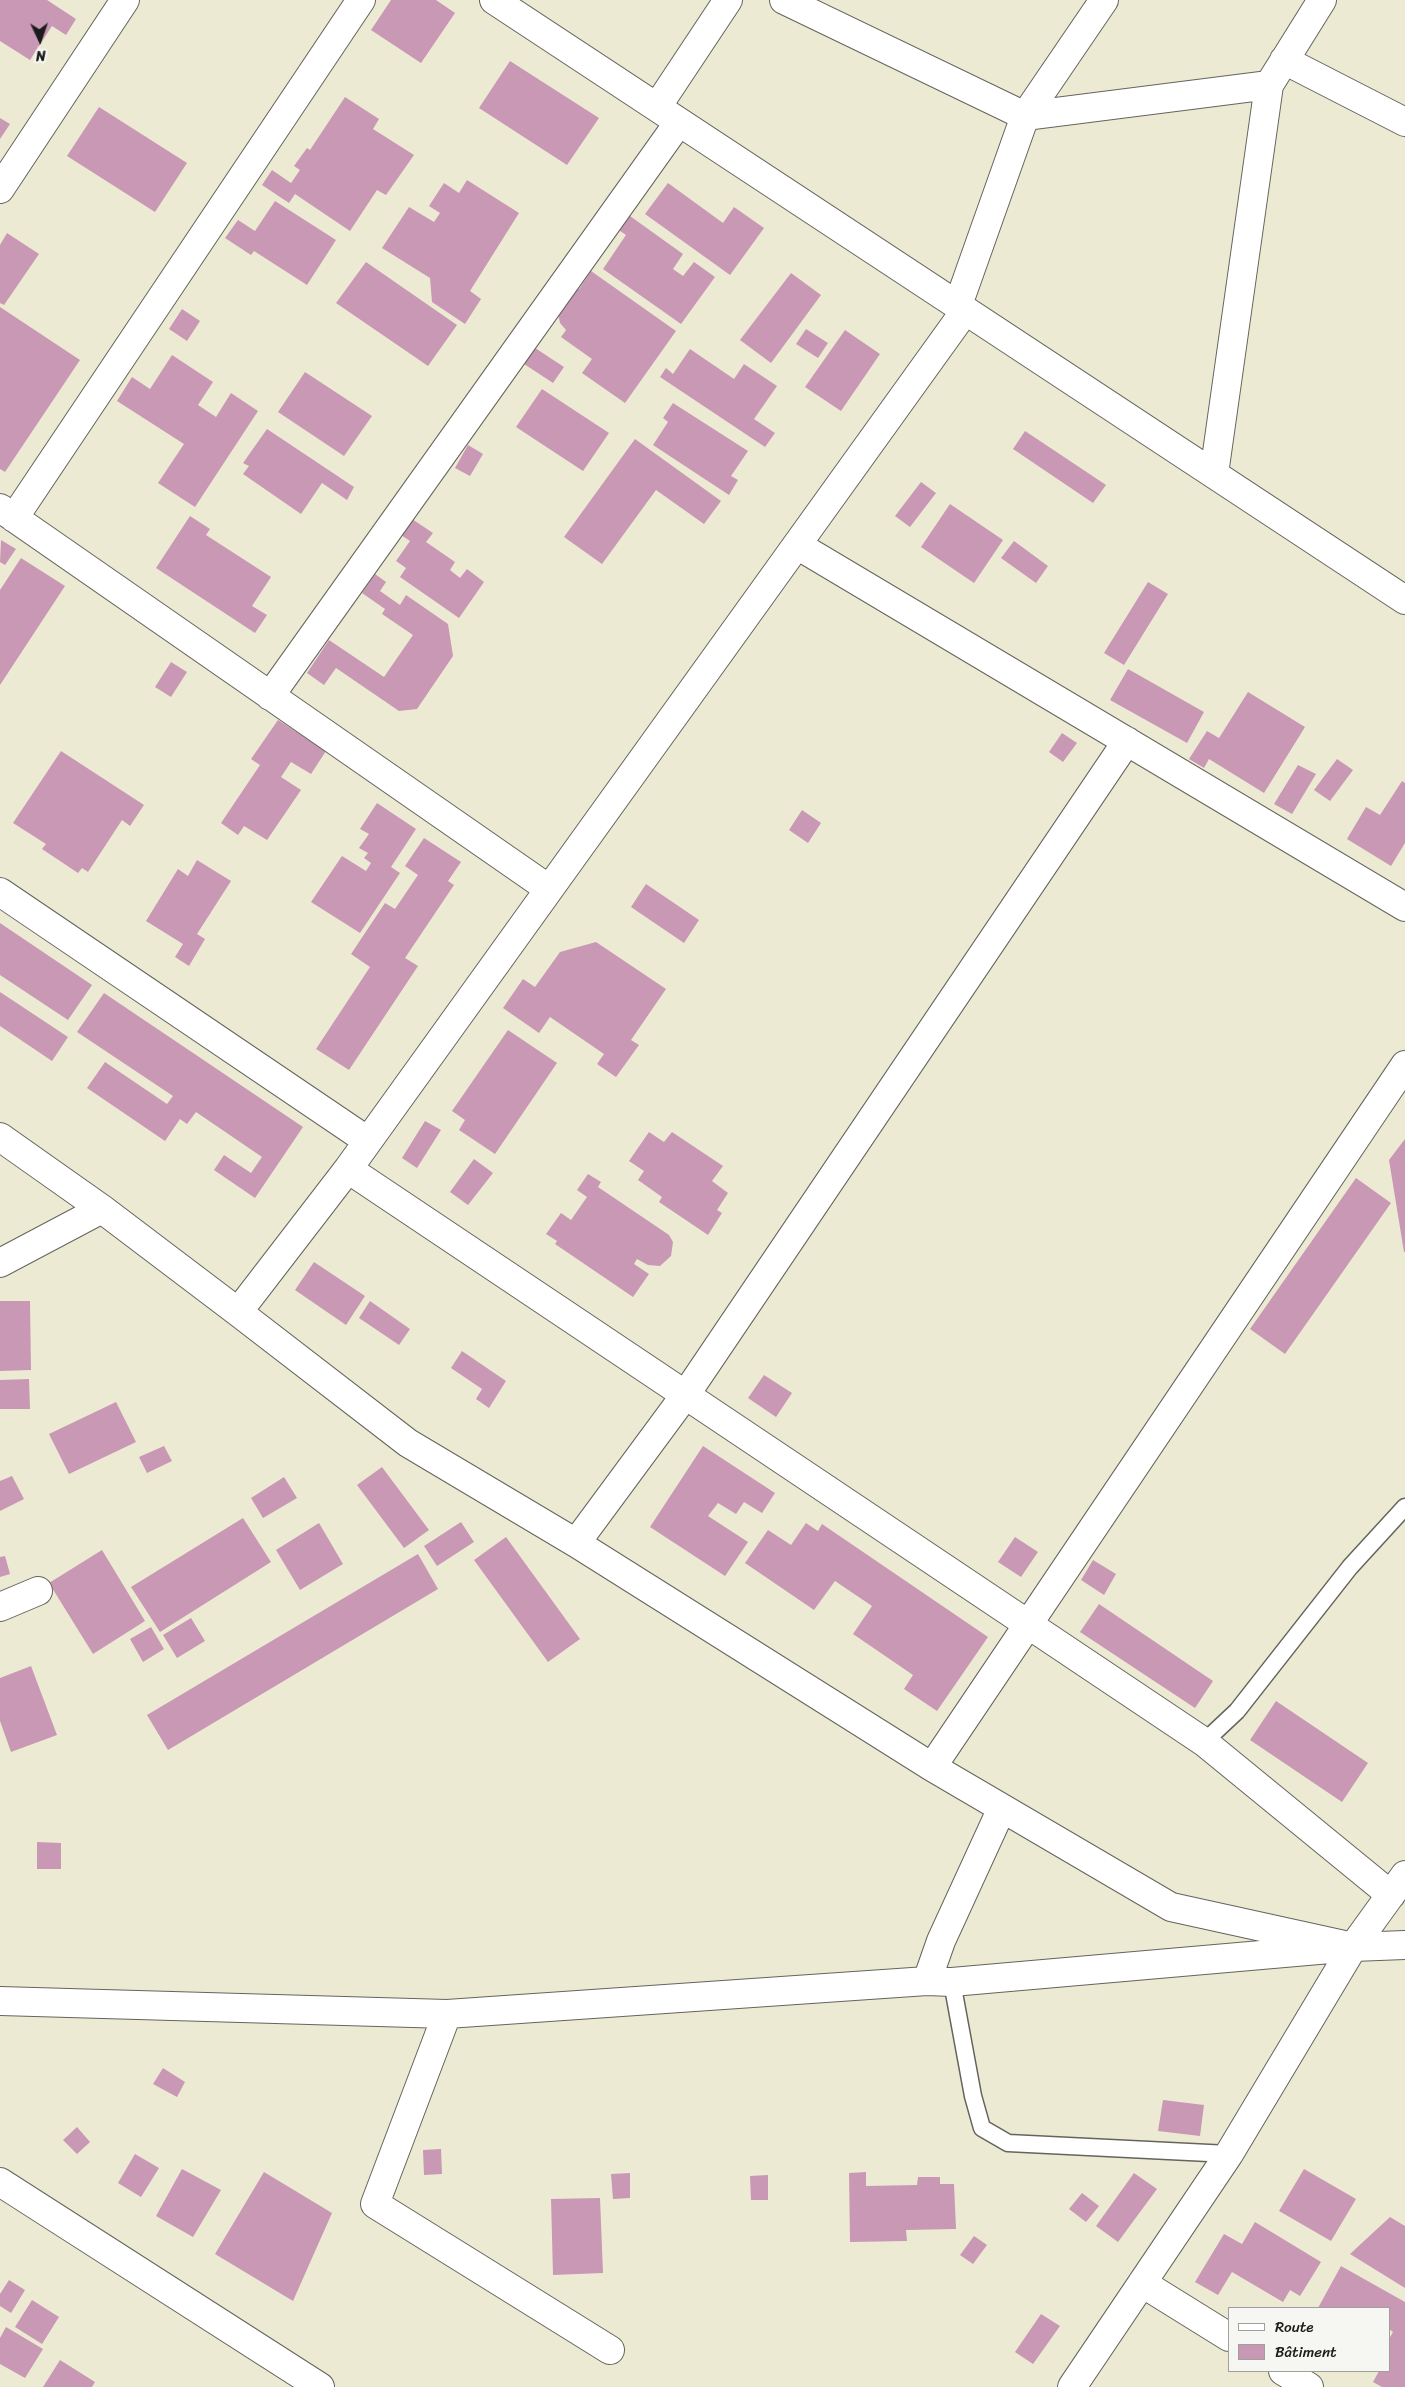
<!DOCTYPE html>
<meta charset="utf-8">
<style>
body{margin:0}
#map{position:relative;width:1405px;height:2387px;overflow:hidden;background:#edead4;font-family:Sriracha,sans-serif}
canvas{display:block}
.legend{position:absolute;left:1228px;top:2307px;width:162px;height:65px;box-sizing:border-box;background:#f6f6f2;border:1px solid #9f9f9c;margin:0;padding:6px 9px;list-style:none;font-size:15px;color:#1c1c1c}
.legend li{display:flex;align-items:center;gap:10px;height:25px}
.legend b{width:25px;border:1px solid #9f9f9c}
.north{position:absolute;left:15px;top:15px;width:50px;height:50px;-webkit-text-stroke:4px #f6f6f2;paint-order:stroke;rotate:177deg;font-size:14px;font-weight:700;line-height:20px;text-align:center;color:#1c1c1c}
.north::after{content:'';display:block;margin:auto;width:18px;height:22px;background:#1c1c1c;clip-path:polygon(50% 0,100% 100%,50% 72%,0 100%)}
</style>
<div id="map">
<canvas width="1405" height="2387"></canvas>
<ul class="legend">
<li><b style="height:6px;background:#fff"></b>Route</li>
<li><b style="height:14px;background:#c898b4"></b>Bâtiment</li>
</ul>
<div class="north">N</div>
</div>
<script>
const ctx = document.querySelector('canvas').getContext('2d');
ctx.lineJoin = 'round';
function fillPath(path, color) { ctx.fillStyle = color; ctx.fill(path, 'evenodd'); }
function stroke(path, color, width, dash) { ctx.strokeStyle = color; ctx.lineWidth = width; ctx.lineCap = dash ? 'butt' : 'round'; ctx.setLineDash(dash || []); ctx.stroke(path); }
fillPath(new Path2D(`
 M 0,0 L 47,0 L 76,19 L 66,35 L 52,26 L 30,60 L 0,41 Z
 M 391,0 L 436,0 L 455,13 L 421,63 L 371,30 Z
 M 510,61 L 599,118 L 567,165 L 479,108 Z
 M 345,97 L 379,119 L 373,129 L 414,155 L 386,195 L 377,190 L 350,231 L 295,194 L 289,203 L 262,185 L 272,170 L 291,183 L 300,170 L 294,166 L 307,148 L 310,150 Z
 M 99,107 L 187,163 L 155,212 L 67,156 Z
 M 0,118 L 10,124 L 0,139 Z
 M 467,180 L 519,213 L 470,291 L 481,299 L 465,324 L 432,302 L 430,278 L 382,248 L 409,207 L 434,222 L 440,213 L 429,206 L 444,183 L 459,193 Z
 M 668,183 L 723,223 L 734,207 L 764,228 L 730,275 L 645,214 Z
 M 275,201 L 336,240 L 307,285 L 254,251 L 251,255 L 225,238 L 238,220 L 255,231 Z
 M 623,211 L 683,254 L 673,269 L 683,276 L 694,262 L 715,277 L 681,324 L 603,269 L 626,235 L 613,226 Z
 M 7,233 L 39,254 L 4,305 L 0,303 L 0,245 Z
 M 366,262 L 457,325 L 428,366 L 336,303 Z
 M 591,271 L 676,331 L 625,403 L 582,373 L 592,359 L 561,337 L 566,330 L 560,323 L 558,313 L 572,290 L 579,289 Z
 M 791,273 L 821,295 L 771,363 L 740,340 Z
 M 0,307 L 80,360 L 5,472 L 0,469 Z
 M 182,309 L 200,321 L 187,341 L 169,329 Z
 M 806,329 L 828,343 L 818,358 L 796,344 Z
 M 845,330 L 880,354 L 841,411 L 805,387 Z
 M 529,344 L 564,367 L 553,383 L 518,360 Z
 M 690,349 L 734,379 L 744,364 L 777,386 L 754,419 L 775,433 L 765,447 L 660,377 L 666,368 L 673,374 Z
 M 172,355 L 213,382 L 198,405 L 216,417 L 231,393 L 258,411 L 195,507 L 158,483 L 184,444 L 117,401 L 132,377 L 150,389 Z
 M 305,372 L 372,416 L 344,456 L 278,412 Z
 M 542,389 L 609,433 L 583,471 L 516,427 Z
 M 673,403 L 748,451 L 731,476 L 738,480 L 729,495 L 653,445 L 668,422 L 663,418 Z
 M 267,429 L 354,487 L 347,500 L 322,483 L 301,514 L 243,474 L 249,466 L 243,463 Z
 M 1025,431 L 1106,485 L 1093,503 L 1013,449 Z
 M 635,439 L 721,501 L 704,524 L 656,490 L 602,564 L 564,537 Z
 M 468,445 L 483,454 L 470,476 L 455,468 Z
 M 921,482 L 936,493 L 910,527 L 895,516 Z
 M 950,504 L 1003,540 L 974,583 L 921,547 Z
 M 190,516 L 210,529 L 206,535 L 271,577 L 252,606 L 267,615 L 255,633 L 156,568 Z
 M 412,519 L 433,533 L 426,542 L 455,562 L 450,570 L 460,578 L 467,569 L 484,582 L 459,618 L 400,577 L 406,568 L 396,561 L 410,541 L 401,535 Z
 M 1,540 L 16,549 L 5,565 L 0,562 Z
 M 1014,541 L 1048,566 L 1036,583 L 1001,558 Z
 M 21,558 L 65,586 L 0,685 L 0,590 Z
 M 375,574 L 386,582 L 380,591 L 400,605 L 406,595 L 448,624 L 453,656 L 417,709 L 399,711 L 336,668 L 324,685 L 307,673 L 329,640 L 384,677 L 413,635 L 382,614 L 385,609 L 362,593 Z
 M 1148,582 L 1168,594 L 1124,665 L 1104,653 Z
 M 171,662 L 187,672 L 171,697 L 155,687 Z
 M 1128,669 L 1204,712 L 1187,743 L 1110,700 Z
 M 1248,692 L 1305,727 L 1264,793 L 1209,759 L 1204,768 L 1189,759 L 1207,731 L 1219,738 Z
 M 278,720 L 326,751 L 311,774 L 291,762 L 281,777 L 301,790 L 267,840 L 244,826 L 238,835 L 221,823 L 260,765 L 251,759 Z
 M 1062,733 L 1077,743 L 1063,762 L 1049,752 Z
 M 61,751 L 144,805 L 130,826 L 122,820 L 88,872 L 82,868 L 78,873 L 42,849 L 46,844 L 13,823 Z
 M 1337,759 L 1353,770 L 1330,801 L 1314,790 Z
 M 1298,765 L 1316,774 L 1292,814 L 1274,804 Z
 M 1402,781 L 1405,783 L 1405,843 L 1391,866 L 1347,839 L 1366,807 L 1380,815 Z
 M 377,803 L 416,829 L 391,867 L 400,873 L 360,933 L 311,902 L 342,856 L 366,871 L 371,863 L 364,858 L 368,853 L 359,848 L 369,834 L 360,829 Z
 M 802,810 L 821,823 L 808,843 L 789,830 Z
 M 424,838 L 461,862 L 448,881 L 454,885 L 405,958 L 418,966 L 349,1070 L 316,1049 L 370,967 L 351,954 L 385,903 L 395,909 L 418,875 L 405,866 Z
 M 197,860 L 231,881 L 197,934 L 205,939 L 189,966 L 175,957 L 183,944 L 146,921 L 178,869 L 188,876 Z
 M 646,884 L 699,920 L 684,943 L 631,907 Z
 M 0,923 L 92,985 L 68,1020 L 0,975 Z
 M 596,942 L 666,989 L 631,1040 L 639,1045 L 616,1077 L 597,1064 L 604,1054 L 550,1017 L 539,1033 L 503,1008 L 523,979 L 535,987 L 560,952 Z
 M 0,992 L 68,1037 L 52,1061 L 0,1026 Z
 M 104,993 L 303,1127 L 255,1198 L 214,1170 L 224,1155 L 251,1173 L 262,1157 L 196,1112 L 187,1124 L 180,1119 L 165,1141 L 87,1088 L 105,1062 L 167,1104 L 173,1096 L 77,1032 Z
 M 508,1030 L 557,1063 L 495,1154 L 459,1130 L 465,1120 L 452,1111 Z
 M 425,1121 L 441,1130 L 417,1168 L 402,1158 Z
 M 649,1132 L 664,1142 L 672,1132 L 723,1166 L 712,1181 L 728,1193 L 717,1210 L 722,1213 L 708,1235 L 659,1202 L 662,1197 L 638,1180 L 644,1171 L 629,1161 Z
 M 1405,1139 L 1405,1252 L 1404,1252 L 1389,1160 Z
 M 474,1159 L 493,1173 L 468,1205 L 450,1192 Z
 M 588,1174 L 601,1182 L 598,1187 L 669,1235 L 673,1242 L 671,1256 L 660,1266 L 648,1265 L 637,1259 L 634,1264 L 649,1274 L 633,1297 L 555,1244 L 557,1241 L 546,1234 L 561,1213 L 571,1220 L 587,1197 L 577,1190 Z
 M 1356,1178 L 1391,1203 L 1285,1354 L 1250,1329 Z
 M 314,1262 L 365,1296 L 346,1325 L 295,1290 Z
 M 0,1301 L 30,1301 L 31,1370 L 0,1371 Z
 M 370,1301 L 410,1329 L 399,1345 L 359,1318 Z
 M 462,1351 L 506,1381 L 489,1408 L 476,1399 L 482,1389 L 451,1368 Z
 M 764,1375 L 792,1393 L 776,1417 L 748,1398 Z
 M 29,1379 L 30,1409 L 0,1409 L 0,1380 Z
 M 116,1402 L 136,1442 L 69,1474 L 49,1434 Z
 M 164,1446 L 172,1461 L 147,1473 L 139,1457 Z
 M 703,1446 L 775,1493 L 762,1513 L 744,1502 L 736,1514 L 718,1503 L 708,1516 L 748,1542 L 725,1576 L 650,1527 Z
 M 382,1467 L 429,1530 L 404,1548 L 357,1485 Z
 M 12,1476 L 24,1499 L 0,1511 L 0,1481 Z
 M 284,1477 L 297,1498 L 263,1518 L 251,1498 Z
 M 243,1518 L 271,1562 L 160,1632 L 131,1587 Z
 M 461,1522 L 474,1542 L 437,1566 L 424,1546 Z
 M 319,1523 L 343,1564 L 300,1590 L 276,1550 Z
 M 806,1523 L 818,1531 L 822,1524 L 988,1637 L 937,1711 L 904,1689 L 913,1675 L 853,1634 L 872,1606 L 835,1581 L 814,1610 L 745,1563 L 768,1530 L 791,1545 Z
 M 506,1537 L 580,1639 L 548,1662 L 474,1560 Z
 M 1015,1537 L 1038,1552 L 1021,1577 L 998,1562 Z
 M 102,1550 L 145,1621 L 93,1654 L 49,1583 Z
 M 418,1554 L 438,1589 L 168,1750 L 147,1715 Z
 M 5,1556 L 10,1574 L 0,1577 L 0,1557 Z
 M 1093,1560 L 1116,1574 L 1104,1595 L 1081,1580 Z
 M 1099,1604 L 1213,1681 L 1195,1708 L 1080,1632 Z
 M 191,1618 L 205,1641 L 177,1658 L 163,1635 Z
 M 151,1627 L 164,1649 L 143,1662 L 130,1639 Z
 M 31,1666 L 57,1735 L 11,1752 L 0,1721 L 0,1678 Z
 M 1276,1701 L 1368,1763 L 1342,1802 L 1250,1740 Z
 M 37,1842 L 61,1843 L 61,1869 L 37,1869 Z
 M 163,2068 L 185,2082 L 177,2097 L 153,2084 Z
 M 1163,2100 L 1204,2105 L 1200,2136 L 1158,2131 Z
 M 77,2127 L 90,2142 L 77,2154 L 63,2140 Z
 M 441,2149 L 442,2174 L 424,2175 L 423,2150 Z
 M 135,2154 L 159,2168 L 141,2197 L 118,2183 Z
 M 182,2169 L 221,2190 L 193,2237 L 156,2216 Z
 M 1304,2169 L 1356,2199 L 1331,2241 L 1279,2211 Z
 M 264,2172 L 332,2213 L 293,2301 L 215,2254 Z
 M 866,2172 L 866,2186 L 917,2185 L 918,2177 L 940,2177 L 940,2184 L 954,2184 L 956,2229 L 906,2230 L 907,2241 L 850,2242 L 849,2173 Z
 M 630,2173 L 630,2198 L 613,2199 L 611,2174 Z
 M 1134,2173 L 1157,2189 L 1118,2242 L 1096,2226 Z
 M 768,2175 L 768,2200 L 751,2200 L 750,2176 Z
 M 1082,2193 L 1099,2206 L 1086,2222 L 1069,2209 Z
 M 600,2198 L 603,2273 L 553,2275 L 551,2199 Z
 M 1390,2217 L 1405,2226 L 1405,2288 L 1350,2254 Z
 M 1255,2222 L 1321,2262 L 1300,2296 L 1290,2290 L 1283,2302 L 1232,2272 L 1218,2295 L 1195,2282 L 1224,2234 L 1242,2244 Z
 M 974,2236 L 987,2245 L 973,2264 L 960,2255 Z
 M 1341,2266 L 1405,2302 L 1405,2387 L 1382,2387 L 1373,2382 L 1379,2371 L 1389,2371 L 1389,2339 L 1393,2332 L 1389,2329 L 1389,2308 L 1318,2308 Z
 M 9,2280 L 25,2290 L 11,2313 L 0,2306 L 0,2294 Z
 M 32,2300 L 59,2317 L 42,2344 L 15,2327 Z
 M 1041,2314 L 1060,2326 L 1033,2364 L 1015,2352 Z
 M 6,2327 L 43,2349 L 25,2378 L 0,2364 L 0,2338 Z
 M 60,2360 L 95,2382 L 92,2387 L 43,2387 Z`), '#c898b4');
const service = new Path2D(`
 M 1204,1742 L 1237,1711 L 1350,1567 L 1405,1507
 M 952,1982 L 973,2096 L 982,2128 L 1008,2143 L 1229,2154`);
const minor = new Path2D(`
 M 494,0 L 1405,600
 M 784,0 L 1025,116 L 1269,85
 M 1284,60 L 1405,122
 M 657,107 L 728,0
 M 0,189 L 125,0
 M 958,305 L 1025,116 L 1104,0
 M 1214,474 L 1269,85 L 1322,0
 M 0,508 L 549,889
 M 14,518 L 361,0
 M 797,545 L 1405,907
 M 270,696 L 679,122
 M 0,892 L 368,1141
 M 0,1137 L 102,1209 L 238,1312 L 408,1443 L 576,1543 L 932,1767 L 1171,1907 L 1353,1947
 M 348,1169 L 1204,1742 L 1391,1895
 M 0,1263 L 102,1209
 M 238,1312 L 348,1169 L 965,311
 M 576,1543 L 686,1394 L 1127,741
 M 0,1607 L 38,1591
 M 932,1767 L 1405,1065
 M 927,1981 L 941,1941 L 1002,1808
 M 0,2001 L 447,2014 L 927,1981 L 952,1982 L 1353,1947 L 1405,1945
 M 447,2014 L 375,2204 L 610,2350
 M 0,2182 L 320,2387
 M 1142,2283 L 1229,2337
 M 1283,2371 L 1309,2387
 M 1072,2387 L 1229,2154 L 1353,1947 L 1405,1875`);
stroke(service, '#65645c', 19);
stroke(minor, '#65645c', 30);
stroke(service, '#fff', 16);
stroke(minor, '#fff', 28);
</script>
